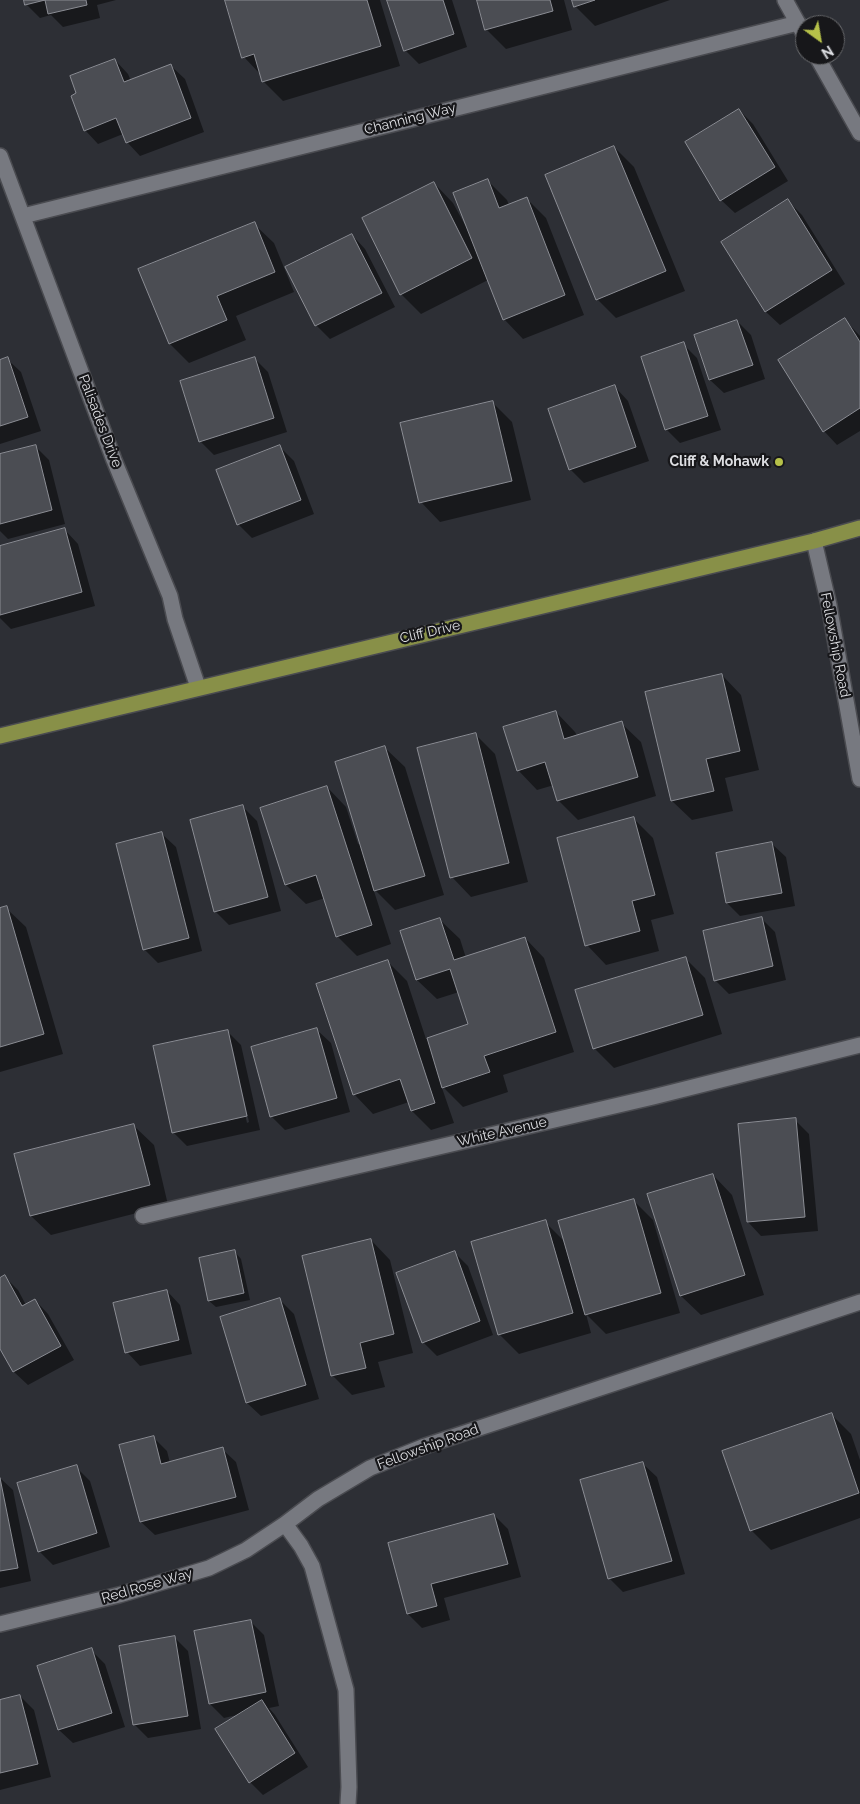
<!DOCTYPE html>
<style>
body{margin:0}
#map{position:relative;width:860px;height:1804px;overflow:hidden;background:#2d2f35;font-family:Raleway,sans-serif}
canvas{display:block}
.north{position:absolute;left:795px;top:15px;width:50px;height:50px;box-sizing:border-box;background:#17171a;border:1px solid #66676a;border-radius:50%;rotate:148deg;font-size:14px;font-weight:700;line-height:20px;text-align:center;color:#dddee2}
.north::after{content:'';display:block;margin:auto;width:18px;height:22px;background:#b6c149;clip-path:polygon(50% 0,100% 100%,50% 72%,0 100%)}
</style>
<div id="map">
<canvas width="860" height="1804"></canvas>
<div class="north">N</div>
</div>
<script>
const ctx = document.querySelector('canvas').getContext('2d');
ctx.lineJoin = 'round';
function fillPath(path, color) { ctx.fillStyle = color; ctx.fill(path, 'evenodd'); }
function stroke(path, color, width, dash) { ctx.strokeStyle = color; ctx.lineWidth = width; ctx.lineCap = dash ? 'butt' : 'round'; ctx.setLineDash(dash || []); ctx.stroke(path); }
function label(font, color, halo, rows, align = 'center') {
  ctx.font = font + ' Raleway,sans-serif'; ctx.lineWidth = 4.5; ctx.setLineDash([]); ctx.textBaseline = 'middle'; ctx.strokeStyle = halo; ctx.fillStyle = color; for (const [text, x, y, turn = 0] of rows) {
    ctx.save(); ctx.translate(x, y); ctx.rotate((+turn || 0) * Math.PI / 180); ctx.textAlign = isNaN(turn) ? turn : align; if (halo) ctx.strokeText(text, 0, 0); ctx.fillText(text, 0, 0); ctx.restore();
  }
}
fillPath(new Path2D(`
 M 25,0 L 116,0 L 97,5 L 100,18 L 63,27 L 51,15 L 40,18 L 26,4 Z
 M 226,0 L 380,0 L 400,66 L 283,101 L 263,81 L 261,75 L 244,57 Z
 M 388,0 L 452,0 L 467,47 L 419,64 L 405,50 Z
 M 479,0 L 564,0 L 572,30 L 506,49 L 486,29 Z
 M 573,0 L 670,0 L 595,26 L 575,6 Z
 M 115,60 L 128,74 L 131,81 L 171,66 L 185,79 L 204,132 L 140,156 L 127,142 L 123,134 L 98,144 L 85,130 Z
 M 739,110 L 753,124 L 788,181 L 735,213 L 721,200 Z
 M 614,147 L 634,167 L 685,291 L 616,318 L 597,299 Z
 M 488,181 L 507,200 L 509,205 L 526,198 L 546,218 L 584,315 L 523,339 L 504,319 L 488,280 L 421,314 L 401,294 L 434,183 L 453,203 L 465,225 Z
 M 788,201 L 802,215 L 845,284 L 780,325 L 766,312 L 723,242 Z
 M 254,224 L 274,243 L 294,292 L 236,316 L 246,340 L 189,363 L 170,344 Z
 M 352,235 L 365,249 L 395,307 L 330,339 L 316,325 Z
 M 845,320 L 860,336 L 860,431 L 837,445 L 824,431 Z
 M 737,321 L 751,335 L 765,379 L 724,393 L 710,380 L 695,336 Z
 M 683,344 L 697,358 L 721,430 L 680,443 L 666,429 Z
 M 254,358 L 268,372 L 287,432 L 214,455 L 200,441 Z
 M 7,359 L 21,372 L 41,431 L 0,444 L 0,361 Z
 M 615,387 L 628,401 L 649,461 L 584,483 L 570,469 Z
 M 492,402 L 512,422 L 531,500 L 440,522 L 421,502 Z
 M 35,446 L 49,460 L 65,524 L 8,539 L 0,531 L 0,456 Z
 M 280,447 L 294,461 L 314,514 L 252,538 L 238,524 Z
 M 65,530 L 78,544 L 95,606 L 11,629 L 0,618 L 0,547 Z
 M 722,675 L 741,695 L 759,770 L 725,778 L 733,811 L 692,820 L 672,801 Z
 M 556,712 L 575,732 L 577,736 L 621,723 L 641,742 L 656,796 L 578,820 L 559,801 L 554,785 L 537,790 L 518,770 Z
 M 475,734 L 495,754 L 528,882 L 471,897 L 452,877 Z
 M 385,748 L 405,767 L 444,895 L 395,910 L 373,888 L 391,944 L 357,956 L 337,936 L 325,898 L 306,904 L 286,885 L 327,787 L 346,807 L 358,844 L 361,843 Z
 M 243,807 L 257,821 L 281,911 L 229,925 L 215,911 Z
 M 634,819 L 653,838 L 674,914 L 651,920 L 659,951 L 606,965 L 587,945 Z
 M 162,834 L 176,847 L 202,951 L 158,963 L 144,949 Z
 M 772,844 L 786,857 L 795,906 L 740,916 L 727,903 Z
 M 6,908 L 26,927 L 63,1054 L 0,1072 L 0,910 Z
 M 761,918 L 775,932 L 786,980 L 729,994 L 715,980 Z
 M 440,920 L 460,939 L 466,958 L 525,938 L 544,958 L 574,1052 L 503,1075 L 508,1092 L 463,1107 L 441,1085 L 454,1123 L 431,1130 L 412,1111 L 409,1102 L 373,1114 L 354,1094 L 388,962 L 407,981 L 426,1039 L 469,1025 L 459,992 L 437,999 L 417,980 L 402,932 Z
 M 685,958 L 705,978 L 722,1034 L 614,1068 L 594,1048 Z
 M 317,1030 L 331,1043 L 350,1112 L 285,1130 L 271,1116 Z
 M 227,1031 L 241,1045 L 260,1130 L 187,1146 L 173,1132 ZM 230,1045 L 232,1045 L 249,1122 L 247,1123 Z
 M 795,1120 L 809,1134 L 818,1231 L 761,1236 L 748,1222 Z
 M 134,1126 L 154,1145 L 168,1205 L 51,1235 L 31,1216 Z
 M 713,1175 L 732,1195 L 764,1295 L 701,1315 L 681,1296 Z
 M 633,1200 L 653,1220 L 680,1313 L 606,1334 L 586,1314 L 591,1333 L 519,1354 L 499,1334 L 545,1222 L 565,1242 Z
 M 371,1240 L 390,1260 L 413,1353 L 378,1362 L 385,1387 L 352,1395 L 333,1376 L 304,1257 Z
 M 235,1252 L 241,1259 L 250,1300 L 216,1307 L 209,1301 Z
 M 454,1252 L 468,1266 L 493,1335 L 437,1356 L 423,1342 Z
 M 5,1277 L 18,1290 L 26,1305 L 35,1300 L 48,1314 L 74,1360 L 28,1385 L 14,1372 L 0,1347 L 0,1279 Z
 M 167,1291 L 180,1305 L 192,1354 L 140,1366 L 127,1352 Z
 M 280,1300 L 294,1314 L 319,1399 L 261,1416 L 247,1403 L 222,1317 Z
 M 831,1414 L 851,1434 L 860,1460 L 860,1518 L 771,1550 L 751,1530 Z
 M 153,1437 L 167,1451 L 170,1463 L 222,1449 L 236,1462 L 249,1510 L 155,1535 L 141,1522 Z
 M 643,1464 L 657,1477 L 685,1574 L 623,1592 L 609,1578 Z
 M 76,1467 L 90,1481 L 110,1547 L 53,1565 L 39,1551 Z
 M 0,1478 L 13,1490 L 31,1581 L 0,1588 Z
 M 494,1515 L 508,1529 L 521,1577 L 444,1598 L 450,1620 L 422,1628 L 408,1614 L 389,1544 Z
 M 250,1621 L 264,1635 L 279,1706 L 269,1708 L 275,1715 L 308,1767 L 263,1795 L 250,1782 L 241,1714 L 224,1718 L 210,1704 L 195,1632 Z
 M 175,1638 L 188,1651 L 201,1729 L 148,1738 L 134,1724 Z
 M 91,1650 L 105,1664 L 125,1727 L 73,1743 L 59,1730 Z
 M 20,1696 L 34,1710 L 51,1777 L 0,1790 L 0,1701 Z`), '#0007');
const building = new Path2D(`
 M 24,0 L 86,0 L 87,5 L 48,14 L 45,0 L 25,5 Z
 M 225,0 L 367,0 L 381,46 L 262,82 L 254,54 L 242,58 Z
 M 387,0 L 443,0 L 454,34 L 404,51 Z
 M 477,0 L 550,0 L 553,11 L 485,30 Z
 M 572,0 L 595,0 L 574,7 Z
 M 115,59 L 124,82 L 171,64 L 191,118 L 126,143 L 116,118 L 84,131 L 71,96 L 76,93 L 70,76 Z
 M 739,109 L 775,167 L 720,201 L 685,142 Z
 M 614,146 L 666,271 L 596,300 L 545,175 Z
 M 488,179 L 499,208 L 527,197 L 565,295 L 503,320 L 453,193 Z
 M 434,182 L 472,258 L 400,295 L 362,218 Z
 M 788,199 L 832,270 L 765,312 L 721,242 Z
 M 255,222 L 275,272 L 217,296 L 227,320 L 169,344 L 138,269 Z
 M 352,234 L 382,293 L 315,326 L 285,267 Z
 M 845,318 L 860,342 L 860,408 L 823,432 L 778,360 Z
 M 737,320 L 753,365 L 709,380 L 694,335 Z
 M 684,342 L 708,416 L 665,430 L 641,357 Z
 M 8,357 L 28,417 L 0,426 L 0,360 Z
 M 255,357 L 274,418 L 199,442 L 180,381 Z
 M 615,385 L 636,447 L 569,470 L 548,409 Z
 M 493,401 L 512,481 L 419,503 L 400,423 Z
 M 36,445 L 52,510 L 0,524 L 0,454 Z
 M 280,445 L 301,500 L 237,525 L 216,470 Z
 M 65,528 L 82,592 L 0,615 L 0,546 Z
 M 722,674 L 740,751 L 706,759 L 714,791 L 671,801 L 645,692 Z
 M 556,711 L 564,739 L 622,721 L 638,777 L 557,801 L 545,762 L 517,771 L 503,727 Z
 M 476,733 L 509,863 L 450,878 L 417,748 Z
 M 385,746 L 425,876 L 374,891 L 335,762 Z
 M 327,786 L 372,925 L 336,937 L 316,875 L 285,885 L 260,808 Z
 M 243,805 L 268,897 L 214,912 L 190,820 Z
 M 634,817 L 655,895 L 632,901 L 640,931 L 585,946 L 557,838 Z
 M 162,832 L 189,938 L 143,950 L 116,844 Z
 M 772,842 L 782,893 L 726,903 L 716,853 Z
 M 7,906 L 44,1034 L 0,1047 L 0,908 Z
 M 762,917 L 773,966 L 714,981 L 703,931 Z
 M 440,918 L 454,960 L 525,937 L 556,1032 L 484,1056 L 490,1072 L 442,1088 L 427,1038 L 468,1024 L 450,969 L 416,980 L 400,931 Z
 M 686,957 L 703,1015 L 593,1049 L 575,990 Z
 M 388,960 L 435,1103 L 411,1111 L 400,1079 L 353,1095 L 316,984 Z
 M 317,1028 L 337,1098 L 270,1117 L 251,1047 Z
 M 228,1030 L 247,1116 L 172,1133 L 153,1046 Z
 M 796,1118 L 805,1217 L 747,1222 L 738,1124 Z
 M 134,1124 L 150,1185 L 30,1216 L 14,1154 Z
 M 713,1174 L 745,1275 L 680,1296 L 647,1194 Z
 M 634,1199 L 661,1293 L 585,1315 L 558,1221 Z
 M 546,1220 L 573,1313 L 498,1335 L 471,1242 Z
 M 371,1239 L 394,1334 L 360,1343 L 366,1368 L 331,1376 L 302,1256 Z
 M 235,1250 L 244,1293 L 208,1301 L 199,1258 Z
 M 455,1251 L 480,1321 L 422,1343 L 396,1273 Z
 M 5,1275 L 22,1306 L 35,1299 L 61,1346 L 13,1372 L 0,1349 L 0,1278 Z
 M 167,1290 L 179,1340 L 125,1353 L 113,1303 Z
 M 280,1298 L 306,1385 L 246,1403 L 220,1317 Z
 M 832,1413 L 859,1493 L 750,1531 L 722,1451 Z
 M 154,1436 L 161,1464 L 223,1447 L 236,1497 L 140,1522 L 119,1445 Z
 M 643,1462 L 672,1561 L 608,1579 L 580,1480 Z
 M 77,1465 L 97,1533 L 38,1552 L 17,1483 Z
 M 0,1478 L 18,1568 L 0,1571 Z
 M 494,1514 L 508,1564 L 431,1584 L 437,1606 L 407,1614 L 388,1543 Z
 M 251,1620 L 266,1692 L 209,1704 L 194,1631 Z
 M 175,1636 L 188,1716 L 133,1725 L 119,1646 Z
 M 92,1648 L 112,1713 L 58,1730 L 37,1666 Z
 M 20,1695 L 38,1764 L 0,1773 L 0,1700 Z
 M 262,1700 L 295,1753 L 249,1783 L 215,1729 Z`);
fillPath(building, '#4b4d53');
stroke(building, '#8b8d94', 1);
const minor = new Path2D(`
 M 785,0 L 805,36
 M 816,55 L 860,133
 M 0,156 L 114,460 L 170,596 L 175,619 L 198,687
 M 23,216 L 798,23
 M 814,541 L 829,605 L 860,779
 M 143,1216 L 653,1097 L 860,1045
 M 285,1524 L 301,1546 L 312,1566 L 346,1690 L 349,1787 L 348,1804
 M 0,1624 L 119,1595 L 209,1568 L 246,1550 L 285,1524 L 318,1499 L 370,1468 L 425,1446 L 860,1302`);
const major = new Path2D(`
 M 0,736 L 814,541 L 860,528`);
stroke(minor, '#4a4b50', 18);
stroke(major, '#4a4b50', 18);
stroke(minor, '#777980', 15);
stroke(major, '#889048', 15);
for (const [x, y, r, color] of [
 [779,462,5,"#b6c149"]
]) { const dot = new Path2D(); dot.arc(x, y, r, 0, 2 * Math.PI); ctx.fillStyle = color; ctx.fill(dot); stroke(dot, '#17171a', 2); }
label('14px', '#dddee2', '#17171a', [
 ["Channing Way",410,119,-14],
 ["Palisades Drive",100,421,69],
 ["Cliff Drive",430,632,-13],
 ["Fellowship Road",835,645,79],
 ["White Avenue",502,1132,-13],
 ["Fellowship Road",428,1447,-20],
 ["Red Rose Way",147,1586,-16]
]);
label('bold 14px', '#dddee2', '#17171a', [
 ["Cliff & Mohawk",769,462]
], 'right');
</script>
